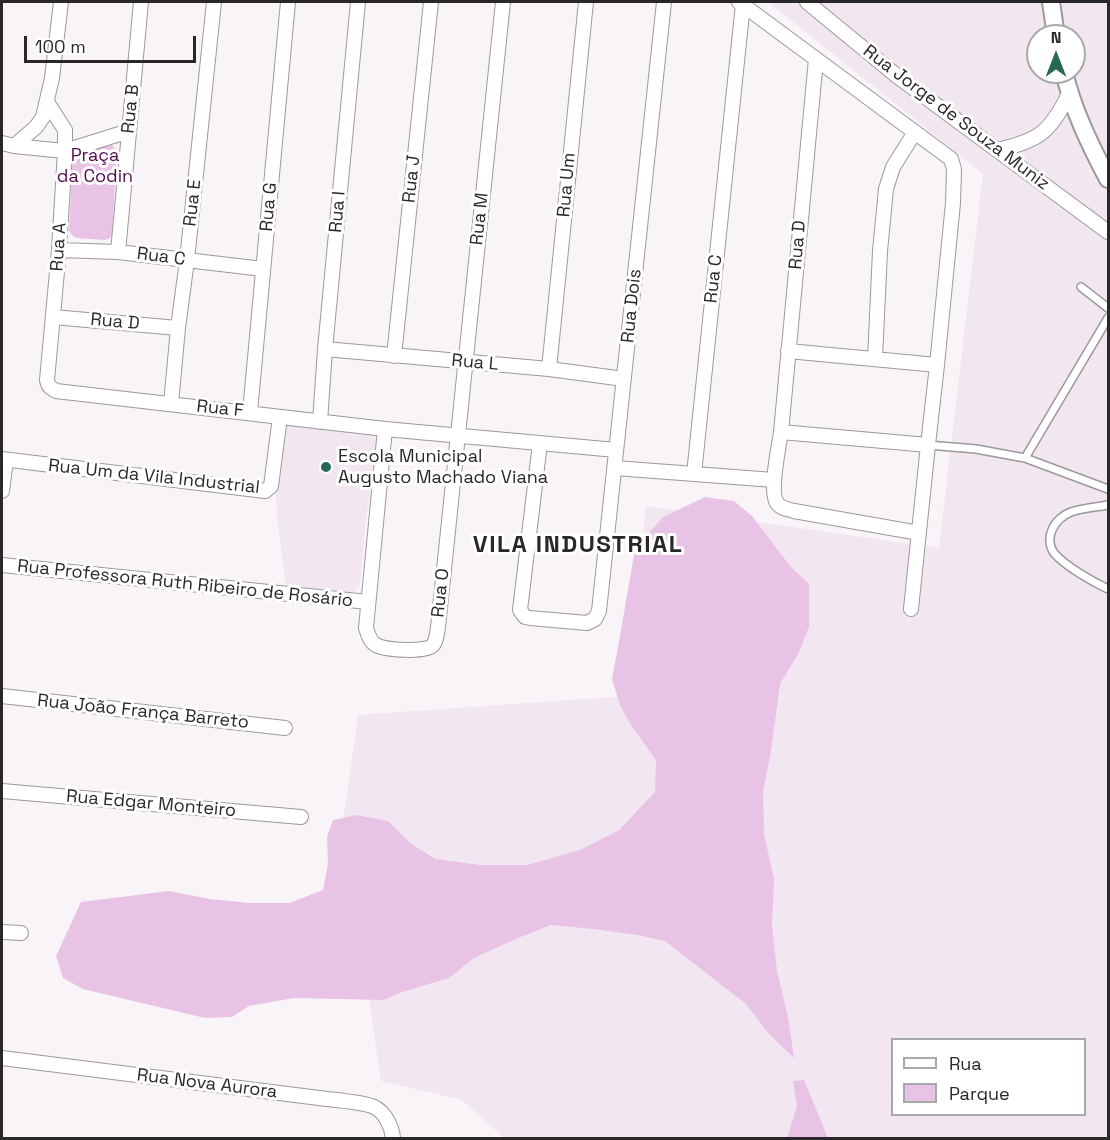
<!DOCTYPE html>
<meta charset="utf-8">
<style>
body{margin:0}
#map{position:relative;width:1110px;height:1140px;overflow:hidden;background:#f9f4f8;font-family:"Space Grotesk",sans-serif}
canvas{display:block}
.frame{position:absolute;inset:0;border:3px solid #292729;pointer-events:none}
.legend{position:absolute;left:891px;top:1038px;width:195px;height:78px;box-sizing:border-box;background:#fff;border:2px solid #a9a9a9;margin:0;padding:8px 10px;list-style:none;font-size:18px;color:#292729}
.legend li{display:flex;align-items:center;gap:12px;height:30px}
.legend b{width:30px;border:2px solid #a9a9a9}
.north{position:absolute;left:1026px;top:24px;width:60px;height:60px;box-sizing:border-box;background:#fff;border:2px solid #a9a9a9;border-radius:50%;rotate:0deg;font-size:16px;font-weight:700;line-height:24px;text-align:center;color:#292729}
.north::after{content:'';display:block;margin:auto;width:21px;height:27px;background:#286857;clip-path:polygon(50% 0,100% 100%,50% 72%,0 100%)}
.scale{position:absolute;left:24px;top:36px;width:172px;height:27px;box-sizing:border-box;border:3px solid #292729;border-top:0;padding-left:8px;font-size:18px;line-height:21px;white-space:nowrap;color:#292729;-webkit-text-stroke:4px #fff;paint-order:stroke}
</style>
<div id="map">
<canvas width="1110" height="1140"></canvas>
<div class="frame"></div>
<ul class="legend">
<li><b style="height:8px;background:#fff"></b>Rua</li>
<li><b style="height:16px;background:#e8c3e5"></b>Parque</li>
</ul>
<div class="north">N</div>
<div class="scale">100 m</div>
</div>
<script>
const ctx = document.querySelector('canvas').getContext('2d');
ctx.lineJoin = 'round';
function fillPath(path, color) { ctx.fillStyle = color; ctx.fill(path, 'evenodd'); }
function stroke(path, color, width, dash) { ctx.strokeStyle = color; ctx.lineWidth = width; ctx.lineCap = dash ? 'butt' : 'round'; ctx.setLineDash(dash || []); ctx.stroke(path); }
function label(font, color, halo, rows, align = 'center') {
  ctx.font = font + ' "Space Grotesk",sans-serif'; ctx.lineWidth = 6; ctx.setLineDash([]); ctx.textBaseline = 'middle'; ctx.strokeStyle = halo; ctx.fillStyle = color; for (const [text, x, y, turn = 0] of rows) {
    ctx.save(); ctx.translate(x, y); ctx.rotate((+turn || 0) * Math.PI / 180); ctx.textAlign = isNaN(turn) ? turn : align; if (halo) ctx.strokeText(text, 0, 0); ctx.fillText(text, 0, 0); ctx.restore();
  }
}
fillPath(new Path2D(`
 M 768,2 L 1108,2 L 1108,1138 L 504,1138 L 462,1100 L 381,1081 L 343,822 L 358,715 L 626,696 L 646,506 L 939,548 L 983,174 ZM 1038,36 L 1074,36 L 1074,72 L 1038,72 ZM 892,1040 L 1084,1040 L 1084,1114 L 892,1114 Z
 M 286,424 L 375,436 L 376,441 L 365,528 L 360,585 L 354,592 L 286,586 L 277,518 L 276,493 Z`), '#f2e7f1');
fillPath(new Path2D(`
 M 87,143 L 112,145 L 117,151 L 112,235 L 109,239 L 105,240 L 77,238 L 73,236 L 69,231 L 73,150 Z
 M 705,497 L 734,501 L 752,516 L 790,566 L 809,584 L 809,627 L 798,654 L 780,684 L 771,751 L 763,792 L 764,834 L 774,879 L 772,925 L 777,971 L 788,1017 L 794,1058 L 769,1034 L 746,1004 L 665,941 L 638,935 L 593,929 L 551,925 L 518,938 L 474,958 L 449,978 L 402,992 L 384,1000 L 294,998 L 249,1006 L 232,1017 L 205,1018 L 83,989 L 63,978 L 56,956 L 81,902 L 169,891 L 210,899 L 250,903 L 289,903 L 323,890 L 328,864 L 327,837 L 333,820 L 356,815 L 388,821 L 410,843 L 435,859 L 480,865 L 527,865 L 580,850 L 619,830 L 655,792 L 656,760 L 629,722 L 620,705 L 612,679 L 620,636 L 635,549 L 663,517 Z
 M 804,1080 L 828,1138 L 787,1138 L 797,1106 L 793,1081 Z`), '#e8c3e5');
const service = new Path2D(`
 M 1081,287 L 1108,308
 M 928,445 L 976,449 L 1025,458 L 1108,489
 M 1025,458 L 1108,318
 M 1108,505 C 1097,507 1083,508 1071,512 C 1063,515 1055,522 1052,530 C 1049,537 1049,546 1054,553 C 1065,566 1093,582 1108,589`);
const minor = new Path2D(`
 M 739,2 L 947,156 L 951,159 L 954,169 L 953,203 L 937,365 L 928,445 L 911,609
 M 807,2 L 897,76 L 1108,232
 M 816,59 L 781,432 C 779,446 769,492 777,503 C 781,509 788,509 794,511 L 919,533
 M 47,102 L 65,130 L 65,151 L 59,250 L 47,380 C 48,387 51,388 56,391 L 385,429 L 616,450
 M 2,143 L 14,146 L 65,151 L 129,131
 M 14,146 L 36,127 L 43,117 L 52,78 L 61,2
 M 997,150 C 1039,141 1050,132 1069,94
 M 59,250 L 118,252 L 263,269
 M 118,252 L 141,2
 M 53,317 L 178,328
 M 325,349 L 549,369 L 624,379
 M 788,351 L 937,365
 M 394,356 L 431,2
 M 875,359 L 880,251 L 886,189 L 893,167 L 915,132
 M 549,369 L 586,2
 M 171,404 L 178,328 L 187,260 L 214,2
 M 250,412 L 288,2
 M 320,422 L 325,349 L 358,2
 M 385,429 L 366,628 C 368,634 370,642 376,645 C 385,650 426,653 433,645 C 437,640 437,633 438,627 L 503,2
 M 781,432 L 928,445
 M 540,443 L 520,610 L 525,617 L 530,618 L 587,623 L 595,619 L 599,611 L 664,2
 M 2,459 L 265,491 L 271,486 L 280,417
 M 615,468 L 774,480
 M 694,474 L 743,4
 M 2,491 L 6,460
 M 2,565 L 368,602
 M 2,696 L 285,728
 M 2,791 L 301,817
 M 2,932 L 21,933
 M 2,1058 L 327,1099 C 337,1100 367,1103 374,1107 C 385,1112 392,1127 393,1138`);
const tertiary = new Path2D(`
 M 1051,2 L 1056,36
 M 1064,72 C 1073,110 1090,145 1108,179`);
stroke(service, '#9c989b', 10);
stroke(minor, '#9c989b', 16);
stroke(tertiary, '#9c989b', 20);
stroke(service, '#fff', 7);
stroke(minor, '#fff', 14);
stroke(tertiary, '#fff', 16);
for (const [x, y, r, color] of [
 [326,467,6,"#286857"]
]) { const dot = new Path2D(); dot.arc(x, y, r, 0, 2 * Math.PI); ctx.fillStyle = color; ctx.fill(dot); stroke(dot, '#fff', 2); }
label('18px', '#292729', '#fff', [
 ["Rua B",131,109,-84],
 ["Rua Jorge de Souza Muniz",956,118,37],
 ["Rua J",412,179,-84],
 ["Rua Um",567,185,-85],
 ["Rua E",193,203,-84],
 ["Rua G",269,207,-85],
 ["Rua I",338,212,-85],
 ["Rua M",480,219,-84],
 ["Rua D",798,245,-85],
 ["Rua A",59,247,-86],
 ["Rua C",161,257,7],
 ["Rua C",714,279,-84],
 ["Rua Dois",632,306,-84],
 ["Rua D",115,322,5],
 ["Rua L",475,363,5],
 ["Rua F",220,409,6],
 ["Rua Um da Vila Industrial",154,477,6],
 ["Rua Professora Ruth Ribeiro de Rosário",185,584,6],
 ["Rua O",441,593,-84],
 ["Rua João França Barreto",143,712,6],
 ["Rua Edgar Monteiro",151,804,5],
 ["Rua Nova Aurora",207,1084,7]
]);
label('18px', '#510c50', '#fff', [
 ["Praça",95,156],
 ["da Codin",95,177]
]);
label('18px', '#292729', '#fff', [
 ["Escola Municipal",338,457],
 ["Augusto Machado Viana",338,478]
], 'left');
ctx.letterSpacing = '1.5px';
label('bold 24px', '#292729', '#fff', [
 ["VILA INDUSTRIAL",578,545]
]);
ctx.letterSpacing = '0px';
</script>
